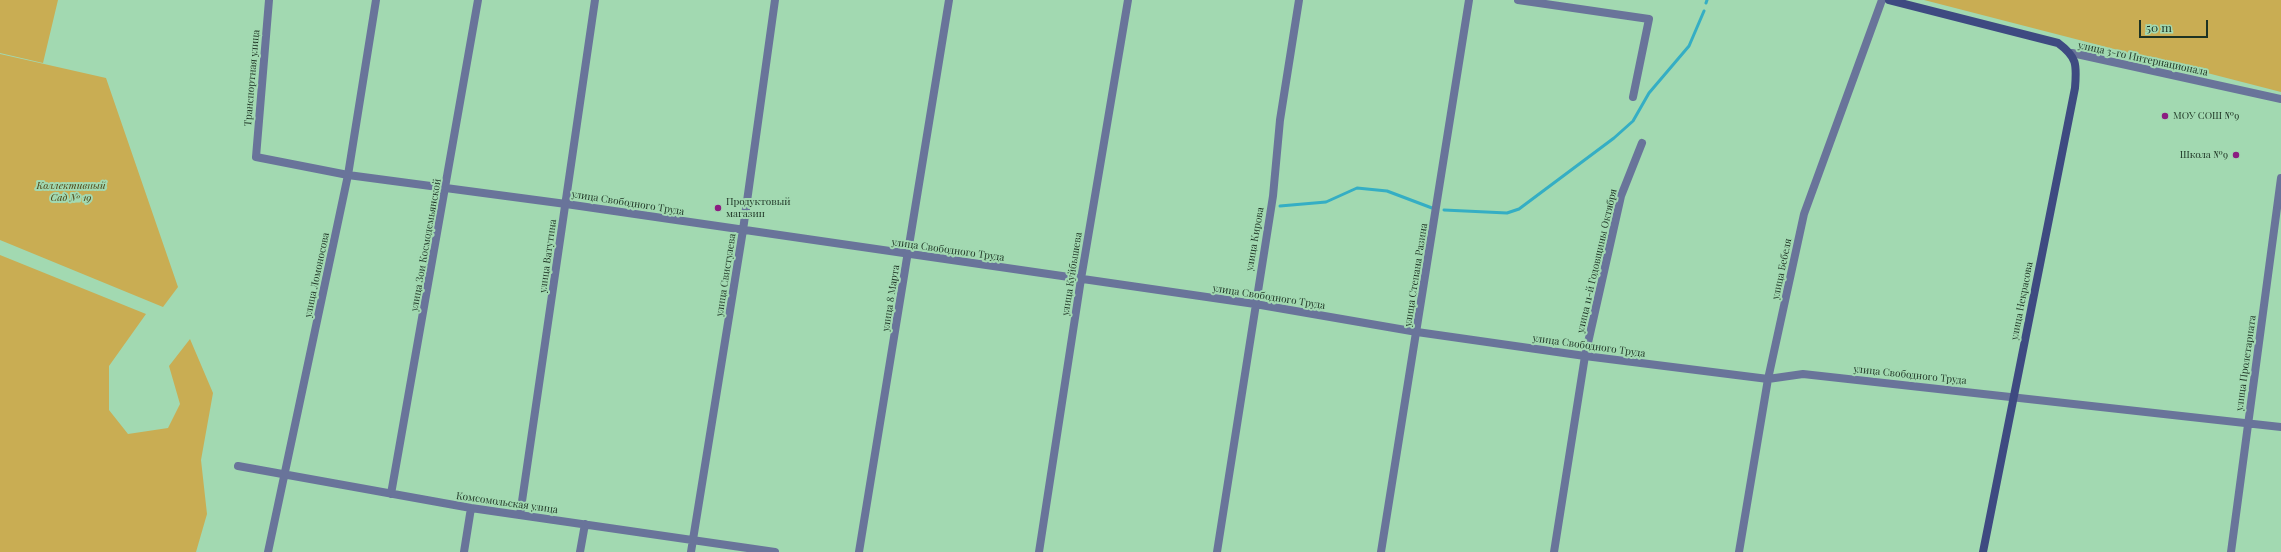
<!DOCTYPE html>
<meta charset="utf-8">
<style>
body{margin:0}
#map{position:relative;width:2281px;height:552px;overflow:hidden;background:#a2d9b1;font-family:"Playfair Display",serif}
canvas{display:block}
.scale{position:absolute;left:2139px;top:20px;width:69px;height:18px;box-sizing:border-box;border:2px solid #1d3323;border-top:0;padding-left:5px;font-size:12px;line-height:14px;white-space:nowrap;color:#1d3323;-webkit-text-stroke:3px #a2d9b1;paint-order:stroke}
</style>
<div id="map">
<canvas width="2281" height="552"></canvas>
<div class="scale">50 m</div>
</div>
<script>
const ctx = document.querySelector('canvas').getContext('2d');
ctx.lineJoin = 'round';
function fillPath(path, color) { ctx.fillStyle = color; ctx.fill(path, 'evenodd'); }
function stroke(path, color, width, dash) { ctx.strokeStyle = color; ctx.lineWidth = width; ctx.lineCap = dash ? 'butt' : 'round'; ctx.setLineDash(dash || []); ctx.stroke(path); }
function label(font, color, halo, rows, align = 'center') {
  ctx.font = font + ' "Playfair Display",serif'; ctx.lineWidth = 4; ctx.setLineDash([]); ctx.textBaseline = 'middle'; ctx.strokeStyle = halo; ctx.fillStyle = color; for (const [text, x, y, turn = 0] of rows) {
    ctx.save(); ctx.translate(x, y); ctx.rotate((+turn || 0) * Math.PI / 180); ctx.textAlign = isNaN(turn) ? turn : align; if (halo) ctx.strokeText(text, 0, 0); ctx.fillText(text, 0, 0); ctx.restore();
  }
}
fillPath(new Path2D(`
 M 0,0 L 58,0 L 43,63 L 0,53 Z
 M 1924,0 L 2281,0 L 2281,92 Z
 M 0,54 L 106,78 L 178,287 L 163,307 L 0,240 Z
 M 0,255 L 146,314 L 109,366 L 109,410 L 128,434 L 168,428 L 180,404 L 169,366 L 190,339 L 213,393 L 201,460 L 207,514 L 196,552 L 0,552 Z`), '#c9ad53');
stroke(new Path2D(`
 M 1706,3 L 1707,0
 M 1280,206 L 1326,202 L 1357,188 L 1387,191 L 1432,208
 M 1444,210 L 1507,213 L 1519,209 L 1614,138 L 1633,121 L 1649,93 L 1689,46 L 1704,11`), '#35aec4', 3);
stroke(new Path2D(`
 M 269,0 L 256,157 L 348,175 L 566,204 L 1255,304 L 1417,332 L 1585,356 L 1768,379 L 1803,374 L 2281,427
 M 1518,0 L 1649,19 L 1633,97
 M 2072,53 L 2281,99
 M 238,466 L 471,508 L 775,552
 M 391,494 L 478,0
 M 520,515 L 595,0
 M 268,552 L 348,175 L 376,0
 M 464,552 L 471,508
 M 580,552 L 585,524
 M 691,552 L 743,230 L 775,0
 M 859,552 L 949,0
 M 1039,552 L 1081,279 L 1128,0
 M 1217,552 L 1273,196 L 1280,120 L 1299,0
 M 1381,552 L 1469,0
 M 1554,552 L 1585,356 L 1621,196 L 1642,143
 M 1739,552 L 1768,379 L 1804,214 L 1882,0
 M 2231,552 L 2281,178`), '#69749a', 8);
stroke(new Path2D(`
 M 1889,0 L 2058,43 C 2077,57 2077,64 2075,88 L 1983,552`), '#3e4a81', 8);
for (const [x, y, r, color] of [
 [2165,116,4,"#8b1d81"],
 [2236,155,4,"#8b1d81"],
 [718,208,4,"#8b1d81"]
]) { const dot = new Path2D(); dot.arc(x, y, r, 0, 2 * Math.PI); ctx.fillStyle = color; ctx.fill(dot); stroke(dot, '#a2d9b1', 1.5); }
label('10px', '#1d3323', '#a2d9b1', [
 ["улица 3-го Интернационала",2143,59,12],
 ["Транспортная улица",252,78,-85],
 ["улица Свободного Труда",628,203,9],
 ["улица Кирова",1255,239,-80],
 ["улица Зои Космодемьянской",426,245,-80],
 ["улица Свободного Труда",948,250,8],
 ["улица Ватутина",548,256,-82],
 ["улица 11-й Годовщины Октября",1597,261,-77],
 ["улица Бебеля",1782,269,-78],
 ["улица Куйбышева",1072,274,-81],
 ["улица Ломоносова",317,275,-78],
 ["улица Свистулева",726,275,-81],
 ["улица Степана Разина",1416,275,-81],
 ["улица Свободного Труда",1269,297,9],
 ["улица 8 Марта",891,298,-81],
 ["улица Некрасова",2022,301,-79],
 ["улица Свободного Труда",1589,346,8],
 ["улица Пролетариата",2246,363,-82],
 ["улица Свободного Труда",1910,375,6],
 ["Комсомольская улица",507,503,8]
]);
label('10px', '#1d3323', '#a2d9b1', [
 ["МОУ СОШ №9",2173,116],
 ["Школа №9",2228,155,"right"],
 ["Продуктовый",726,202],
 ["магазин",726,214]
], 'left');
label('italic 10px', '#4d3f10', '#a2d9b1', [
 ["Коллективный",71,186],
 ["Сад № 19",71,198]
]);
</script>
